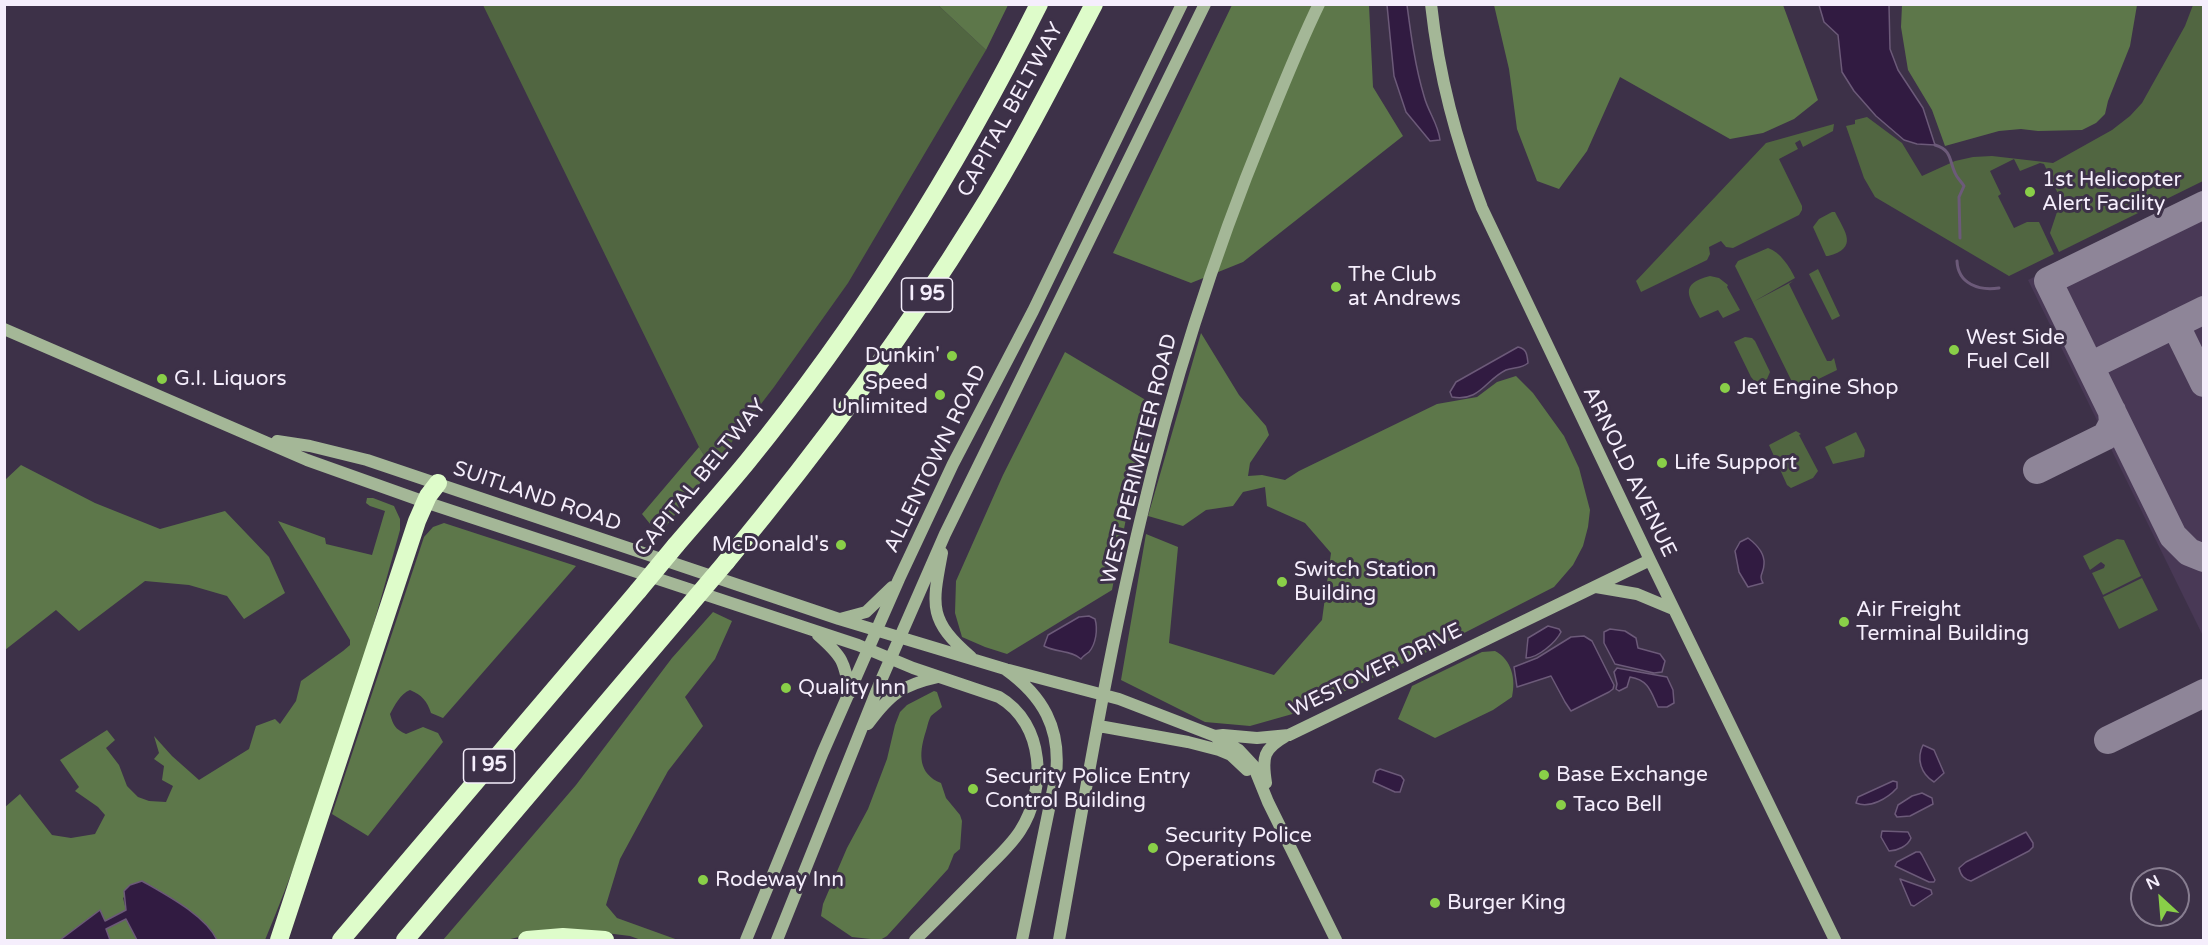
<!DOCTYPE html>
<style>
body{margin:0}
#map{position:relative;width:2208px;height:945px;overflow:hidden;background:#3d3148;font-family:"Varela Round",sans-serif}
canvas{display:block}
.frame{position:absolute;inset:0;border:6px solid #f5eefc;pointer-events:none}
.north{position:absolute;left:2130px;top:867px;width:60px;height:60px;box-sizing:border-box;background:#3d3148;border:2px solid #877d90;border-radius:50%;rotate:334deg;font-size:16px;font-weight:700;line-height:24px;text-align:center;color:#f5eefc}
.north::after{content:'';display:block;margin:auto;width:21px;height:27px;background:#89cf48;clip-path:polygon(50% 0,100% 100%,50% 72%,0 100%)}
</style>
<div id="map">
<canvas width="2208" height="945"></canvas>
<div class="frame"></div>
<div class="north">N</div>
</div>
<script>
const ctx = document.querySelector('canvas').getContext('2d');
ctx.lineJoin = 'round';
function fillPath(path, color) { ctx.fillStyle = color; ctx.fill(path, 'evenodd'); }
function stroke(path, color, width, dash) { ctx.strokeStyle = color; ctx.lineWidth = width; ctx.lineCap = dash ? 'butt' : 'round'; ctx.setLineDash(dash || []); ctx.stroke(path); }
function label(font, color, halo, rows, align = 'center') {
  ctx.font = font + ' "Varela Round",sans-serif'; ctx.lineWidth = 6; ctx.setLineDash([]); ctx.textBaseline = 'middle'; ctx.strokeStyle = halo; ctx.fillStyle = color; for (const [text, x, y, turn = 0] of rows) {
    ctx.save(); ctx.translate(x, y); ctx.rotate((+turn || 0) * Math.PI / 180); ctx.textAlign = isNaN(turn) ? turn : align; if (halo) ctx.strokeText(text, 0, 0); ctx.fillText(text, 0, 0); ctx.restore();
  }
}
fillPath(new Path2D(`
 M 2203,194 L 2203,636 L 2028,280 Z`), '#493956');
fillPath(new Path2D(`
 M 483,5 L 938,5 L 986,50 L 848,283 L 774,387 L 712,468 L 699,447 Z
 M 2193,5 L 2203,5 L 2203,181 L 2059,252 L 2050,233 L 2061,200 L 2044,164 L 2040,163 L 2020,171 L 2014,159 L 1990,171 L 2001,194 L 1998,196 L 2014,228 L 2027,222 L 2039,222 L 2054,254 L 2009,276 L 1875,197 L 1864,178 L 1846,126 L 1855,124 L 1855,120 L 1867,117 L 1902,143 L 1922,176 L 1955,161 L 1973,157 L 1992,156 L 2053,163 L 2112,130 L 2130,116 L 2142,103 L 2185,26 Z
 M 1834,124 L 1833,131 L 1803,147 L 1800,140 L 1795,143 L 1798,149 L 1779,159 L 1802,206 L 1802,210 L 1799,215 L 1733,248 L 1726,247 L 1721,241 L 1709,247 L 1710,254 L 1707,260 L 1641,292 L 1636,281 L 1766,143 Z
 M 1832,212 L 1835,212 C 1845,232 1859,248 1828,256 L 1826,256 L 1813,227 L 1819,219 Z
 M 1768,248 C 1780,252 1790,267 1795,278 L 1753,302 L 1793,281 L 1789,284 L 1827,361 L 1831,361 L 1834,358 L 1837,370 L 1796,390 L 1735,266 L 1738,261 Z
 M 1818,269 L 1840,316 L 1832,320 L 1809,274 Z
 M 1710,276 L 1719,278 L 1728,285 L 1727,287 L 1740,310 L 1723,318 L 1718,310 L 1700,318 C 1689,297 1678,284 1710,276 Z
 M 1745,337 L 1752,338 L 1755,341 L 1770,372 L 1767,379 L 1757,384 L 1751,377 L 1734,342 Z
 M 1796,431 L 1801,434 L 1799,435 L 1818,471 L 1813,478 L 1791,488 L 1787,485 L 1769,445 Z
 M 1856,432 L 1865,450 L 1864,457 L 1833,464 L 1825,447 Z
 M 2117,539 L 2124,540 L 2141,576 L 2103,595 L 2092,573 L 2104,568 L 2105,565 L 2101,562 L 2090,570 L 2083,556 Z
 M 2142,578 L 2158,610 L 2119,629 L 2103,597 Z`), '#516641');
fillPath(new Path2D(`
 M 938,5 L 1008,5 L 986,50 Z
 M 1232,5 L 1369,5 L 1373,87 L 1403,136 L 1243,262 L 1191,283 L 1113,253 Z
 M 1494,5 L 1783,5 L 1818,100 L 1794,119 L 1763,133 L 1730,139 L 1620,77 L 1587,151 L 1559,189 L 1537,181 L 1517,129 L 1509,69 Z
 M 1902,5 L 1902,4 L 2137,5 L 2130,46 L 2108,101 L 2105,114 L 2096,123 L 2082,130 L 2038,131 L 2021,129 L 1999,131 L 1945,146 L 1932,110 L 1908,70 L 1901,27 Z
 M 1201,333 L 1239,395 L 1266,426 L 1269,435 L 1250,463 L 1248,476 L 1262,475 L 1285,480 L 1299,471 L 1437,404 L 1477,397 L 1497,382 L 1516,376 L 1533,393 L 1564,436 L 1579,468 L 1590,510 L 1588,527 L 1583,546 L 1573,565 L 1554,587 L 1427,652 L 1303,711 L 1250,726 L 1205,722 L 1121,680 L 1146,534 L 1178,547 L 1169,643 L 1274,675 L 1322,620 L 1331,553 L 1305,523 L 1267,506 L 1265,487 L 1243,492 L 1233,506 L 1206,510 L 1183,526 L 1148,516 Z
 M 1065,352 L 1149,402 L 1112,590 L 1007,654 L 985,647 L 962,637 L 955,613 L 956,581 L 1003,475 Z
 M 699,447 L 712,468 L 659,535 L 642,514 Z
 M 21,465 L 95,503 L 160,529 L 225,511 L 269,557 L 285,593 L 244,619 L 227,596 L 189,585 L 145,581 L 79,631 L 56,610 L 5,650 L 5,480 Z
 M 367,498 L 373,498 L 394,506 L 400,519 L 400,530 C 362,669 320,808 265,940 L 217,940 C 205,915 166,895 142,881 L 123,898 L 126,910 L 105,921 L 100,910 L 60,940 L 5,940 L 4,808 L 20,794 L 52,835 L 71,838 L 95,834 L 105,815 L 98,807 L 75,791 L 79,787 L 60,760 L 107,730 L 115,740 L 106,748 L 119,765 L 127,786 L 138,797 L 149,801 L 166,802 L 173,786 L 162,780 L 164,766 L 154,759 L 159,753 L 154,736 L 172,756 L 199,780 L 249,749 L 256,726 L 275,719 L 280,724 L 296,701 L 301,681 L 343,651 L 350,645 L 350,640 L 278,521 L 325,538 L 326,544 L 372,555 L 385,511 L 370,506 L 366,503 Z
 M 444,523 L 576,566 L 443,718 L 431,713 C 427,701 422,695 410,690 C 400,694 395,705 390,714 C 393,725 395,729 406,734 L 423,727 L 438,733 L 443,742 L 368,836 L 332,814 L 424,537 L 433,527 Z
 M 713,612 L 732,621 L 715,659 L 685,697 L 703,726 L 668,771 L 646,811 L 620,859 L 606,905 L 617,918 L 678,940 L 641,940 L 630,936 L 590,931 L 550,930 L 506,940 L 443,940 L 576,785 L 672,658 Z
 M 1495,651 C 1512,660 1516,679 1512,697 L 1493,710 L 1435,738 L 1398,719 L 1412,686 L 1482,652 Z
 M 934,691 L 937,692 L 942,707 C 939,710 934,713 931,716 C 928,721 927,729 925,734 C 919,754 918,774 941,783 L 946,798 L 960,815 L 962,821 L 960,849 L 954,854 L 948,869 L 887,936 L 880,940 L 852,937 L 821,916 L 823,904 L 847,848 L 868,809 L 887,759 L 895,725 L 900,712 L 907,705 Z
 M 126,919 L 137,940 L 110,940 L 106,929 Z`), '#5d774a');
const water = new Path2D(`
 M 1387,5 L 1407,5 C 1411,35 1415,66 1424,96 C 1428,112 1438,123 1440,140 L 1430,141 L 1406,112 L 1394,76 Z
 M 1819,5 L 1889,5 L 1890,49 L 1898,70 L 1923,108 L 1935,145 L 1917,144 L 1904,140 L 1876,116 L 1854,91 L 1842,72 L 1838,35 L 1824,22 Z
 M 1518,347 C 1527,349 1527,355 1528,363 C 1521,369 1514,367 1506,370 C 1485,380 1480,402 1452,397 L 1450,392 L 1456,382 Z
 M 1748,538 C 1756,544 1765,553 1764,564 C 1764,573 1758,575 1763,583 L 1748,587 L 1739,572 L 1735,551 L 1740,542 Z
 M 1089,616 L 1095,619 C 1098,629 1096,644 1089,652 C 1086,654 1083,656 1081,659 C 1071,650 1057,653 1044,646 L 1048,635 L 1079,617 Z
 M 1548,626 L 1559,629 L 1561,632 C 1556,642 1538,658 1526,658 L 1528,638 Z
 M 1610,629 L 1625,631 L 1636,638 L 1638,648 L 1660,654 L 1665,661 L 1662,672 L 1654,673 L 1615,664 L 1604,643 L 1604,632 Z
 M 1584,636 L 1592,641 L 1614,685 L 1613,689 L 1609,692 L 1571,711 L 1565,702 L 1551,676 L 1517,687 L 1514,667 L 1537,658 L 1571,637 Z
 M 1617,668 L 1667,677 L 1673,690 L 1674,703 L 1667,707 L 1658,707 C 1651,692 1649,680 1630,677 L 1627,687 L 1619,691 L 1616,689 L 1617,684 L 1614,672 Z
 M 1923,745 L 1934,750 L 1944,773 L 1934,782 C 1921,774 1916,759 1923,745 Z
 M 1380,769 L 1401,776 L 1404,780 L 1400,792 L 1395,792 L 1373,782 L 1376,771 Z
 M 1893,781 L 1897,782 L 1897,788 C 1888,798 1870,809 1856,803 L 1858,797 Z
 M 1922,793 L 1932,798 L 1933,804 L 1910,816 L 1897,817 L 1895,814 L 1898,805 L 1912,796 Z
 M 1882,831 L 1908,832 L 1911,838 C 1908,846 1897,851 1889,851 L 1881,837 Z
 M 2026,832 L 2033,843 L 2033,847 L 2029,851 L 1971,881 C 1964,879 1961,876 1959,868 L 1966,862 Z
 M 1916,852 L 1920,852 L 1922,855 L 1935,880 L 1934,882 L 1929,882 L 1895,866 L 1897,862 Z
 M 1900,879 L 1931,890 L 1932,894 L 1914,906 L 1911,905 Z
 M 142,881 C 166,895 205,915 217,940 L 137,940 L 126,919 L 106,929 L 110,940 L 60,940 L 100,910 L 105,921 L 126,910 L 124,891 L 130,885 Z`);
fillPath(water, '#311b41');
stroke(water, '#6c5a79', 1.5);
stroke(new Path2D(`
 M 1935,145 C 1952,150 1949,160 1955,173 C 1957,178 1961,181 1964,186 L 1959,197 L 1960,238
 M 1957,261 C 1958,284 1979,291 1999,288`), '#6c5a79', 3);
stroke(new Path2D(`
 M 2204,205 L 2048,281 L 2173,536 L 2189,552 L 2204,558
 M 2175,324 L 2204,383
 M 2090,366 L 2204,310
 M 2037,470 L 2106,436 L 2113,423 L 2112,411
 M 2108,740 L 2204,693`), '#8e8598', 28);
stroke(new Path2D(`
 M 1431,4 C 1439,77 1456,140 1482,208 L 1650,560 L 1835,940
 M 4,329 L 307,460 L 425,502 L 858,645 L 913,668 L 999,697 C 1045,724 1047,789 1020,831 C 1009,848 993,861 980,875 C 958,897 937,919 915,940
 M 277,441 L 310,446 L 367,460 L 839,619 L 1005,669 C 1043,696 1061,728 1056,775 L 1022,940
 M 942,553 C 932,606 928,620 971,657
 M 1596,587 L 1637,594 L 1673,609
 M 840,619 L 866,612 L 892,587
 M 818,635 C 843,657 844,661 850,693
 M 1009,670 L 1119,699 L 1215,736 L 1223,735 L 1257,738 L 1289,735 L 1650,560
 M 868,724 C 890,694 902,685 938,677
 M 1099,726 L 1188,742 L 1219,750 L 1231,755 L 1247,770
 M 1216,737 L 1239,750 L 1253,765 L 1268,802 L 1336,940
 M 1266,783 C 1262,757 1263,749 1286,736
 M 746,940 L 823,752 L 899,579 L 953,464 L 1033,311 L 1182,4
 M 777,940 L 879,685 L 945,534 L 1205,4
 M 1059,940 C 1084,801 1107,660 1140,522 C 1171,389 1213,257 1265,130 C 1282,88 1299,45 1319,4`), '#a4b797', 12);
stroke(new Path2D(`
 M 676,545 C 700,517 724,490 747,462 C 861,322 958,166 1039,4
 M 726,562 C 816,453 901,340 975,220 C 1019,150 1056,77 1094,4
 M 279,940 L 417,521 L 428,496 L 438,483
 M 341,940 L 638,591
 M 405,940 L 687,608
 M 527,940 L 563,937 L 605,940`), '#defcca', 18);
stroke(new Path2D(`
 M 638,591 L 676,545
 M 687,608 L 726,562`), '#defcca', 18);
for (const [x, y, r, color] of [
 [2030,192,6,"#89cf48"],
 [1336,287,6,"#89cf48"],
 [1954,350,6,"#89cf48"],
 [952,356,6,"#89cf48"],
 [162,379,6,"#89cf48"],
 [1725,388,6,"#89cf48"],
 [940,395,6,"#89cf48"],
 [1662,463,6,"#89cf48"],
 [841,545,6,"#89cf48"],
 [1282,582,6,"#89cf48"],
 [1844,622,6,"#89cf48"],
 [786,688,6,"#89cf48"],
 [1544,775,6,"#89cf48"],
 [973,789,6,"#89cf48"],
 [1561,805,6,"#89cf48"],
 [1153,848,6,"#89cf48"],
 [703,880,6,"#89cf48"],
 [1435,903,6,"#89cf48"]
]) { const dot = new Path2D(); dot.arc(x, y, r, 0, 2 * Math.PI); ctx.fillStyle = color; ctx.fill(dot); stroke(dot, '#3d3148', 2); }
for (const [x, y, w] of [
 [927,295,51],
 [489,766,51]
]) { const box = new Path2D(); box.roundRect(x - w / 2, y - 17, w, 34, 4.5); ctx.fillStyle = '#3d3148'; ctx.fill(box); stroke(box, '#f5eefc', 1.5); }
label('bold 20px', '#f5eefc', null, [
 ["I 95",927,295],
 ["I 95",489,766]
]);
label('21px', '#f5eefc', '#3d3148', [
 ["CAPITAL BELTWAY",1011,110,-61],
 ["ALLENTOWN ROAD",936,459,-64],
 ["WEST PERIMETER ROAD",1140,459,-76],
 ["ARNOLD AVENUE",1629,472,64],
 ["CAPITAL BELTWAY",701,478,-51],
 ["SUITLAND ROAD",537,497,19],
 ["WESTOVER DRIVE",1376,671,-26]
]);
label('21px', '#f5eefc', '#3d3148', [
 ["1st Helicopter",2042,180],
 ["Alert Facility",2042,204],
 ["The Club",1348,275],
 ["at Andrews",1348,299],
 ["West Side",1966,338],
 ["Fuel Cell",1966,362],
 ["Dunkin'",940,356,"right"],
 ["G.I. Liquors",174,379],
 ["Speed",928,383,"right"],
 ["Unlimited",928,407,"right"],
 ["Jet Engine Shop",1737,388],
 ["Life Support",1674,463],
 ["McDonald's",829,545,"right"],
 ["Switch Station",1294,570],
 ["Building",1294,594],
 ["Air Freight",1856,610],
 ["Terminal Building",1856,634],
 ["Quality Inn",798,688],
 ["Base Exchange",1556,775],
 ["Security Police Entry",985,777],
 ["Control Building",985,801],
 ["Taco Bell",1573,805],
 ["Security Police",1165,836],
 ["Operations",1165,860],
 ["Rodeway Inn",715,880],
 ["Burger King",1447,903]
], 'left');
</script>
